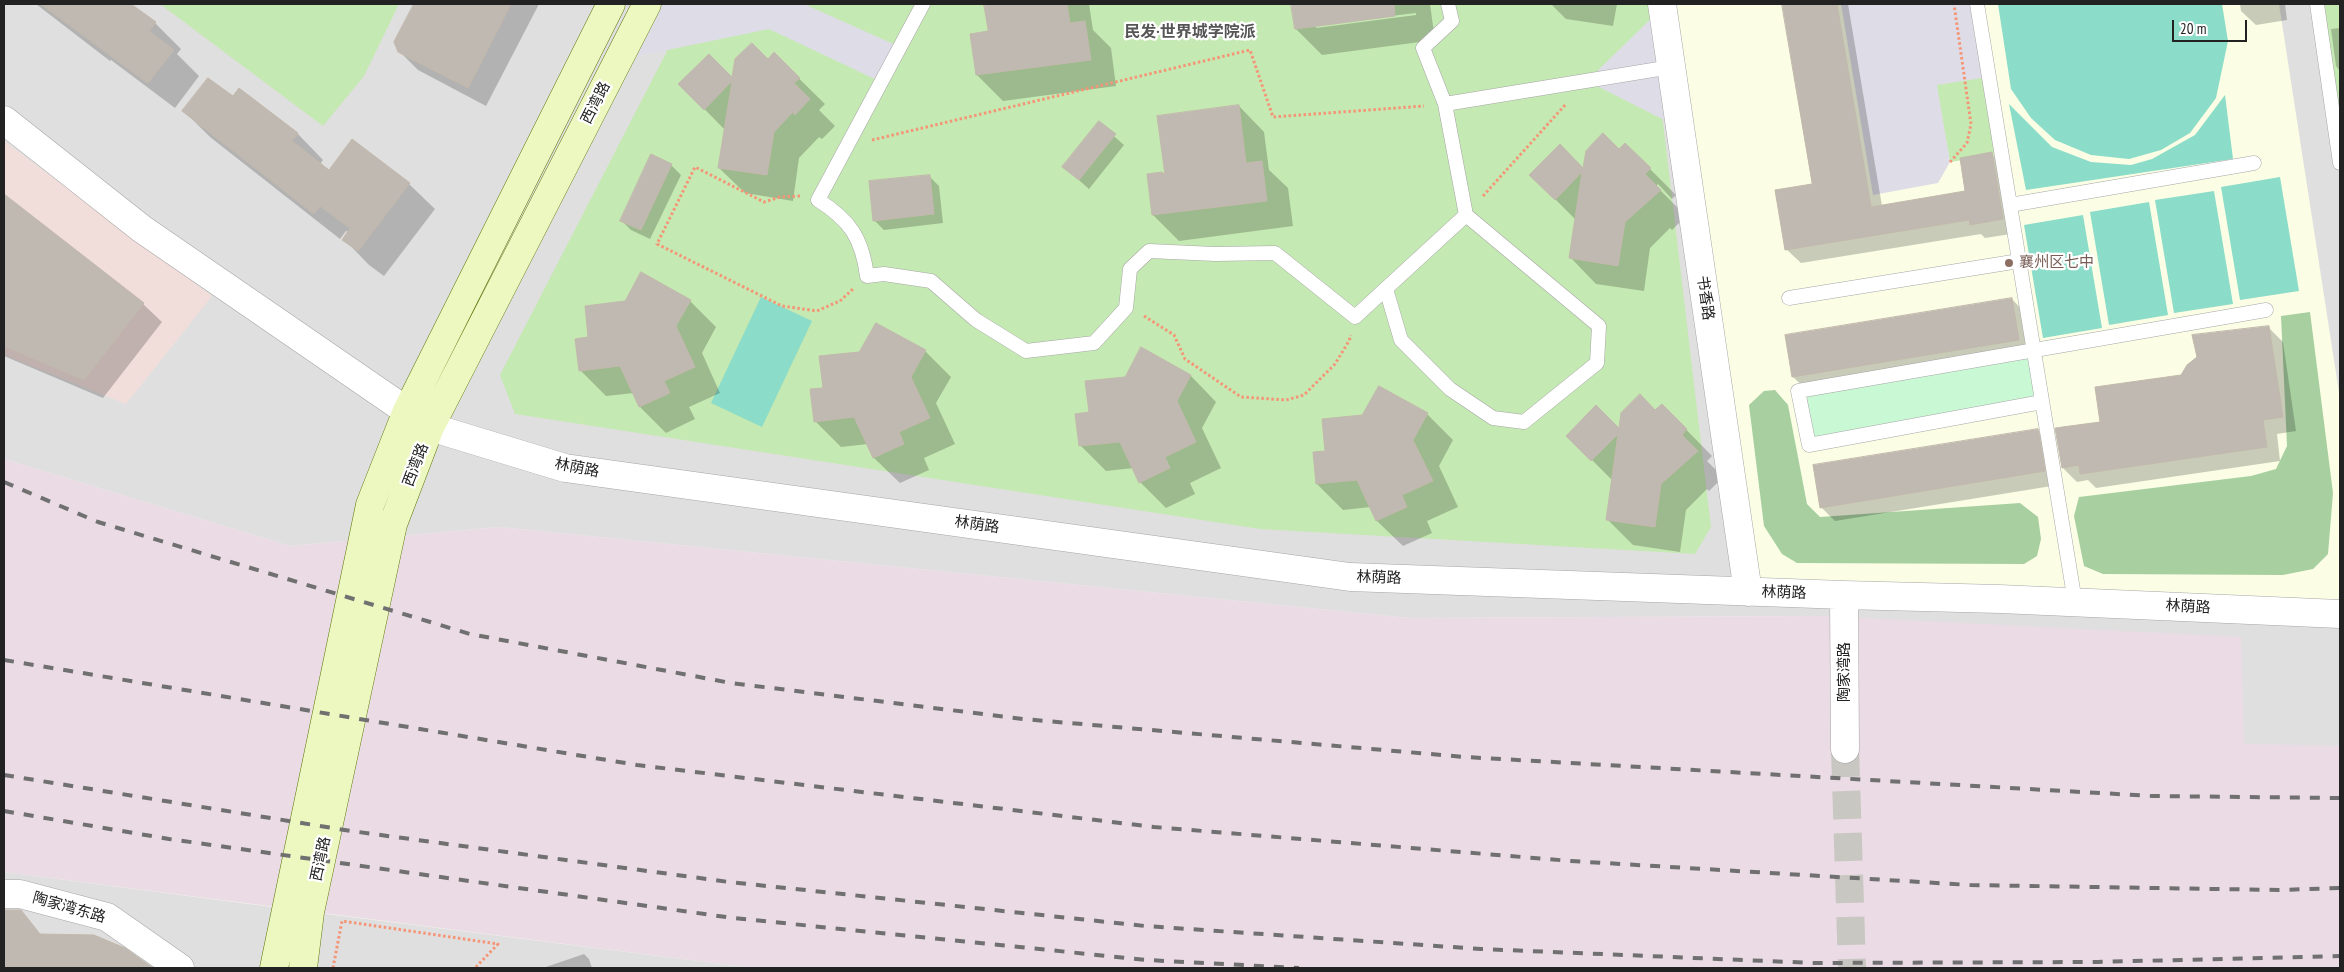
<!DOCTYPE html>
<meta charset="utf-8">
<style>
body{margin:0}
#map{position:relative;width:2344px;height:972px;overflow:hidden;background:#f1f0e9;font-family:"PT Sans Narrow",sans-serif}
canvas{display:block}
.frame{position:absolute;inset:0;border:5px solid #222;pointer-events:none}
.scale{position:absolute;left:2172px;top:20px;width:75px;height:22px;box-sizing:border-box;border:2px solid #222;border-top:0;padding-left:6px;font-size:15px;line-height:18px;white-space:nowrap;color:#222;-webkit-text-stroke:4px #fff;paint-order:stroke}
</style>
<div id="map">
<canvas width="2344" height="972"></canvas>
<div class="frame"></div>
<div class="scale">20 m</div>
</div>
<script>
const ctx = document.querySelector('canvas').getContext('2d');
ctx.lineJoin = 'round';
function fillPath(path, color) { ctx.fillStyle = color; ctx.fill(path, 'evenodd'); }
function stroke(path, color, width, dash) { ctx.strokeStyle = color; ctx.lineWidth = width; ctx.lineCap = dash ? 'butt' : 'round'; ctx.setLineDash(dash || []); ctx.stroke(path); }
function label(font, color, halo, rows, align = 'center') {
  ctx.font = font + ' "PT Sans Narrow","Noto Sans SC",sans-serif'; ctx.lineWidth = 4.5; ctx.setLineDash([]); ctx.textBaseline = 'middle'; ctx.strokeStyle = halo; ctx.fillStyle = color; for (const [text, x, y, turn = 0] of rows) {
    ctx.save(); ctx.translate(x, y); ctx.rotate((+turn || 0) * Math.PI / 180); ctx.textAlign = isNaN(turn) ? turn : align; if (halo) ctx.strokeText(text, 0, 0); ctx.fillText(text, 0, 0); ctx.restore();
  }
}
fillPath(new Path2D(`
 M 4,4 L 2340,4 L 2340,968 L 1823,616 L 1409,618 L 499,527 L 290,546 L 4,459 Z
 M 4,872 L 310,912 L 753,968 L 4,968 Z`), '#e0dfdf');
fillPath(new Path2D(`
 M 4,141 L 212,296 L 126,404 L 4,355 Z`), '#f1deda');
fillPath(new Path2D(`
 M 4,459 L 290,546 L 499,527 L 1409,618 L 1823,616 L 2241,637 L 2244,744 L 2340,746 L 2340,968 L 753,968 L 4,872 Z`), '#eadbe5');
fillPath(new Path2D(`
 M 1662,4 L 2279,4 L 2340,399 L 2340,614 L 1748,592 Z`), '#fbfee5');
fillPath(new Path2D(`
 M 160,4 L 399,4 L 364,76 L 323,126 Z
 M 689,4 L 1649,4 L 1711,527 L 1695,554 L 1260,529 L 515,414 L 500,375 L 665,55 Z
 M 1920,4 L 1977,4 L 2002,154 L 1950,162 Z
 M 2317,4 L 2340,4 L 2340,163 Z`), '#c5e9b2');
fillPath(new Path2D(`
 M 2310,312 L 2333,493 L 2328,554 L 2313,569 L 2283,575 L 2103,574 L 2084,566 L 2074,516 L 2079,497 L 2251,476 L 2276,469 L 2287,446 L 2281,316 Z
 M 1775,390 L 1788,405 L 1807,504 L 1820,517 L 2020,503 L 2038,517 L 2041,539 L 2037,556 L 2024,564 L 1797,563 L 1782,554 L 1764,526 L 1749,405 L 1764,391 Z`), '#a7cfa0');
fillPath(new Path2D(`
 M 2033,352 L 2042,402 L 1809,445 L 1798,391 Z`), '#c9f8d4');
fillPath(new Path2D(`
 M 1998,4 L 2222,4 L 2228,41 L 2216,98 L 2190,133 L 2161,150 L 2129,159 L 2091,155 L 2055,140 L 2031,118 L 2011,89 Z
 M 2225,95 L 2233,159 L 2026,190 L 2009,104 L 2052,147 L 2091,162 L 2131,165 L 2152,159 L 2195,135 Z
 M 2280,177 L 2299,291 L 2240,300 L 2221,187 Z
 M 2214,191 L 2233,304 L 2174,313 L 2155,200 Z
 M 2149,202 L 2168,315 L 2109,325 L 2090,212 Z
 M 2083,215 L 2102,328 L 2043,338 L 2024,225 Z
 M 761,297 L 812,321 L 762,427 L 711,403 Z`), '#8bdcc8');
fillPath(new Path2D(`
 M 647,4 L 804,4 L 900,47 L 881,82 L 769,29 L 619,60 Z
 M 1841,4 L 1977,4 L 1989,77 L 1937,85 L 1950,162 L 1938,183 L 1873,195 Z
 M 1663,7 L 1680,128 L 1587,81 Z`), '#dedde7');
fillPath(new Path2D(`
 M 36,4 L 129,4 L 155,23 L 181,49 L 177,54 L 199,76 L 175,108 L 111,60 L 110,61 Z
 M 415,4 L 539,4 L 486,106 L 418,70 L 399,51 L 396,42 Z
 M 985,4 L 1089,4 L 1093,30 L 1111,48 L 1116,86 L 1003,101 L 977,75 L 989,32 Z
 M 1292,4 L 1430,4 L 1435,40 L 1322,55 L 1296,29 ZM 1416,13 L 1416,15 L 1316,28 L 1316,25 Z
 M 1551,4 L 1617,4 L 1613,26 L 1566,19 Z
 M 1783,4 L 1848,4 L 1882,206 L 1967,192 L 1992,154 L 2006,168 L 2017,233 L 1985,238 L 1981,234 L 1801,263 L 1786,249 L 1814,185 Z
 M 2240,4 L 2285,4 L 2287,20 L 2256,25 L 2241,11 Z
 M 2340,28 L 2340,71 L 2336,66 L 2331,29 Z
 M 774,54 L 825,104 L 819,110 L 835,126 L 822,139 L 819,137 L 799,158 L 793,201 L 745,193 L 719,168 L 725,130 L 680,84 L 733,80 L 768,60 Z
 M 239,90 L 298,134 L 323,160 L 320,164 L 329,171 L 409,184 L 435,209 L 384,276 L 369,265 L 344,239 L 349,232 L 346,231 L 340,239 L 210,137 L 184,111 L 233,98 Z
 M 1239,106 L 1264,132 L 1269,170 L 1288,188 L 1293,226 L 1179,241 L 1153,215 L 1148,175 L 1167,178 Z
 M 1099,123 L 1124,145 L 1089,189 L 1064,167 Z
 M 1625,144 L 1676,195 L 1672,199 L 1658,184 L 1656,186 L 1686,216 L 1672,230 L 1670,228 L 1650,248 L 1644,291 L 1596,284 L 1571,258 L 1576,220 L 1531,175 L 1584,170 L 1619,151 Z
 M 671,165 L 681,175 L 650,239 L 631,230 L 621,220 Z
 M 929,176 L 939,186 L 943,223 L 884,230 L 874,220 Z
 M 4,196 L 143,304 L 162,322 L 103,398 L 4,356 Z
 M 2012,299 L 2026,314 L 2033,354 L 1808,391 L 1793,377 L 1787,336 Z
 M 690,301 L 716,327 L 702,353 L 720,393 L 689,407 L 695,419 L 666,433 L 640,407 L 634,393 L 606,396 L 580,370 L 590,338 Z
 M 2269,328 L 2283,342 L 2296,431 L 2277,434 L 2280,461 L 2096,488 L 2088,480 L 2077,482 L 2063,468 L 2101,423 Z
 M 1142,349 L 1191,376 L 1216,402 L 1202,428 L 1221,468 L 1190,483 L 1195,494 L 1166,508 L 1140,482 L 1134,468 L 1106,471 L 1080,445 L 1090,414 L 1126,378 Z
 M 925,351 L 951,377 L 936,403 L 955,444 L 924,458 L 929,470 L 900,483 L 874,458 L 868,444 L 841,447 L 815,421 L 824,389 Z
 M 1379,387 L 1427,414 L 1453,440 L 1439,466 L 1458,507 L 1427,521 L 1432,533 L 1403,546 L 1377,521 L 1371,507 L 1343,510 L 1317,484 L 1314,453 L 1327,452 L 1363,416 Z
 M 1662,405 L 1712,456 L 1707,461 L 1723,477 L 1709,491 L 1707,489 L 1686,510 L 1680,552 L 1633,545 L 1607,519 L 1613,481 L 1568,436 L 1620,430 L 1655,412 Z
 M 2037,430 L 2052,444 L 2058,485 L 1835,521 L 1821,507 Z
 M 4,910 L 20,912 L 40,935 L 124,950 L 151,968 L 4,968 Z
 M 584,954 L 589,959 L 592,968 L 543,968 Z`), '#0003');
const building = new Path2D(`
 M 41,4 L 131,4 L 156,22 L 149,31 L 174,50 L 148,83 Z
 M 414,4 L 511,4 L 468,88 L 398,52 L 394,42 Z
 M 984,4 L 1067,4 L 1070,23 L 1085,21 L 1091,60 L 976,75 L 970,34 L 988,31 Z
 M 1291,4 L 1394,4 L 1395,16 L 1295,29 Z
 M 1782,4 L 1837,4 L 1871,207 L 1965,191 L 1960,158 L 1992,152 L 2003,219 L 1970,225 L 1969,220 L 1785,250 L 1775,190 L 1812,184 Z
 M 752,43 L 768,59 L 774,52 L 800,78 L 794,83 L 810,99 L 795,115 L 793,112 L 774,132 L 767,175 L 718,168 L 732,81 L 704,110 L 678,84 L 709,54 L 732,77 L 735,59 Z
 M 208,78 L 233,96 L 239,88 L 298,133 L 292,141 L 329,170 L 352,139 L 410,183 L 358,251 L 342,240 L 350,228 L 320,206 L 314,214 L 182,111 Z
 M 1239,105 L 1246,163 L 1262,161 L 1267,201 L 1152,215 L 1147,174 L 1162,172 L 1165,175 L 1157,116 Z
 M 1099,121 L 1116,134 L 1079,180 L 1062,167 Z
 M 1603,133 L 1619,149 L 1625,143 L 1651,168 L 1645,174 L 1661,190 L 1625,222 L 1618,266 L 1569,258 L 1582,172 L 1555,200 L 1529,175 L 1560,144 L 1583,168 L 1586,151 Z
 M 651,154 L 672,164 L 641,230 L 620,221 Z
 M 930,175 L 934,214 L 873,221 L 869,181 Z
 M 4,194 L 144,303 L 84,380 L 4,346 Z
 M 641,272 L 691,300 L 676,326 L 695,367 L 664,381 L 670,393 L 639,407 L 620,366 L 579,371 L 575,339 L 588,337 L 585,306 L 625,301 Z
 M 2012,298 L 2019,340 L 1792,377 L 1785,335 Z
 M 876,323 L 926,350 L 911,377 L 930,418 L 899,432 L 904,444 L 873,458 L 854,417 L 814,422 L 810,389 L 823,388 L 819,356 L 859,352 Z
 M 2269,326 L 2283,417 L 2263,420 L 2267,447 L 2080,474 L 2079,465 L 2062,468 L 2055,428 L 2100,422 L 2095,387 L 2181,375 L 2187,365 L 2197,357 L 2192,335 Z
 M 1141,347 L 1191,375 L 1177,401 L 1196,442 L 1165,457 L 1170,468 L 1139,483 L 1120,442 L 1079,446 L 1075,414 L 1089,412 L 1085,381 L 1125,377 Z
 M 1379,386 L 1428,413 L 1413,440 L 1433,481 L 1402,495 L 1407,507 L 1376,521 L 1357,480 L 1316,484 L 1313,452 L 1325,451 L 1322,419 L 1362,415 Z
 M 1640,394 L 1655,410 L 1662,404 L 1687,429 L 1682,435 L 1698,451 L 1661,484 L 1655,527 L 1606,520 L 1618,434 L 1591,461 L 1566,436 L 1596,405 L 1619,428 L 1621,413 Z
 M 2038,429 L 2045,471 L 1820,508 L 1813,465 Z
 M 4,910 L 21,910 L 40,934 L 94,935 L 125,948 L 153,968 L 4,968 Z`);
fillPath(building, '#bfb9b2');
stroke(building, '#c3b9ac', 1);
stroke(new Path2D(`
 M 1845,749 L 1852,968`), '#c8c7c1', 28, [28, 14]);
const service = new Path2D(`
 M 923,4 L 818,200 C 850,220 862,238 867,276 L 884,274 L 931,281 L 976,320 L 1026,351 L 1094,343 L 1126,308 L 1130,269 L 1149,251 L 1215,254 L 1275,253 L 1355,317 L 1466,215 L 1445,104 L 1423,48 L 1452,21 L 1448,4
 M 1977,4 L 2075,602
 M 2317,4 L 2340,163
 M 1445,104 L 1671,67
 M 2010,205 L 2254,163
 M 1386,289 L 1401,340 L 1450,389 L 1493,418 L 1524,422 L 1597,363 L 1599,326 L 1466,215
 M 1789,298 L 2019,261
 M 2042,402 L 1809,445 L 1798,391 L 2266,310`);
const minor = new Path2D(`
 M 4,894 L 20,894 L 107,917 L 180,968`);
const tertiary = new Path2D(`
 M 1662,4 L 1748,592
 M 4,120 L 142,229 L 430,427 L 565,468 L 1350,577 L 1844,595 L 2000,599 L 2340,614
 M 1844,595 L 1845,749`);
const secondary = new Path2D(`
 M 274,968 L 370,505 L 407,411 L 611,4
 M 303,968 L 310,912 L 393,524 L 430,427 L 647,4`);
stroke(service, '#a6a6a6', 15);
stroke(minor, '#a6a6a6', 29);
stroke(tertiary, '#a6a6a6', 29);
stroke(secondary, '#5d780a', 29);
stroke(new Path2D(`
 M 872,140 L 1250,50 L 1273,117 L 1424,106
 M 1950,162 L 1967,143 L 1971,124 L 1954,4
 M 800,196 L 780,197 L 764,202 L 695,167 L 657,244 L 782,306 L 817,311 L 840,301 L 854,288
 M 1483,196 L 1566,104
 M 1144,316 L 1174,335 L 1185,359 L 1241,397 L 1286,400 L 1304,395 L 1335,364 L 1349,341 L 1351,335
 M 333,968 L 342,921 L 498,944 L 475,968`), '#f59577', 3, [2.5, 2.5]);
stroke(service, '#fff', 14);
stroke(minor, '#fff', 28);
stroke(tertiary, '#fff', 28);
stroke(secondary, '#edf8c1', 28);
stroke(new Path2D(`
 M 4,482 L 98,522 L 470,634 L 731,683 L 1023,719 L 1465,757 L 2152,796 L 2340,798
 M 4,660 L 637,765 L 1154,827 L 1571,861 L 1970,885 L 2279,890 L 2340,888
 M 4,775 L 351,831 L 729,882 L 1145,926 L 1481,949 L 1815,963 L 2097,962 L 2340,956
 M 4,811 L 169,839 L 733,918 L 1147,960 L 1299,968`), '#707070', 4, [10, 10]);
for (const [x, y, r, color] of [
 [2009,263,5,"#8d6e63"]
]) { const dot = new Path2D(); dot.arc(x, y, r, 0, 2 * Math.PI); ctx.fillStyle = color; ctx.fill(dot); stroke(dot, '#fff', 2); }
label('15px', '#222', '#fff', [
 ["西湾路",596,103,-63],
 ["书香路",1705,298,82],
 ["西湾路",416,465,-69],
 ["林荫路",577,468,11],
 ["林荫路",977,525,8],
 ["林荫路",1379,578,2],
 ["林荫路",1784,593,2],
 ["林荫路",2188,607,3],
 ["陶家湾路",1845,672,-90],
 ["西湾路",321,859,-78],
 ["陶家湾东路",69,908,16]
]);
label('15px', '#785e54', '#fff', [
 ["襄州区七中",2019,263]
], 'left');
label('bold 16px', '#555', '#fff', [
 ["民发·世界城学院派",1190,32]
]);
</script>
